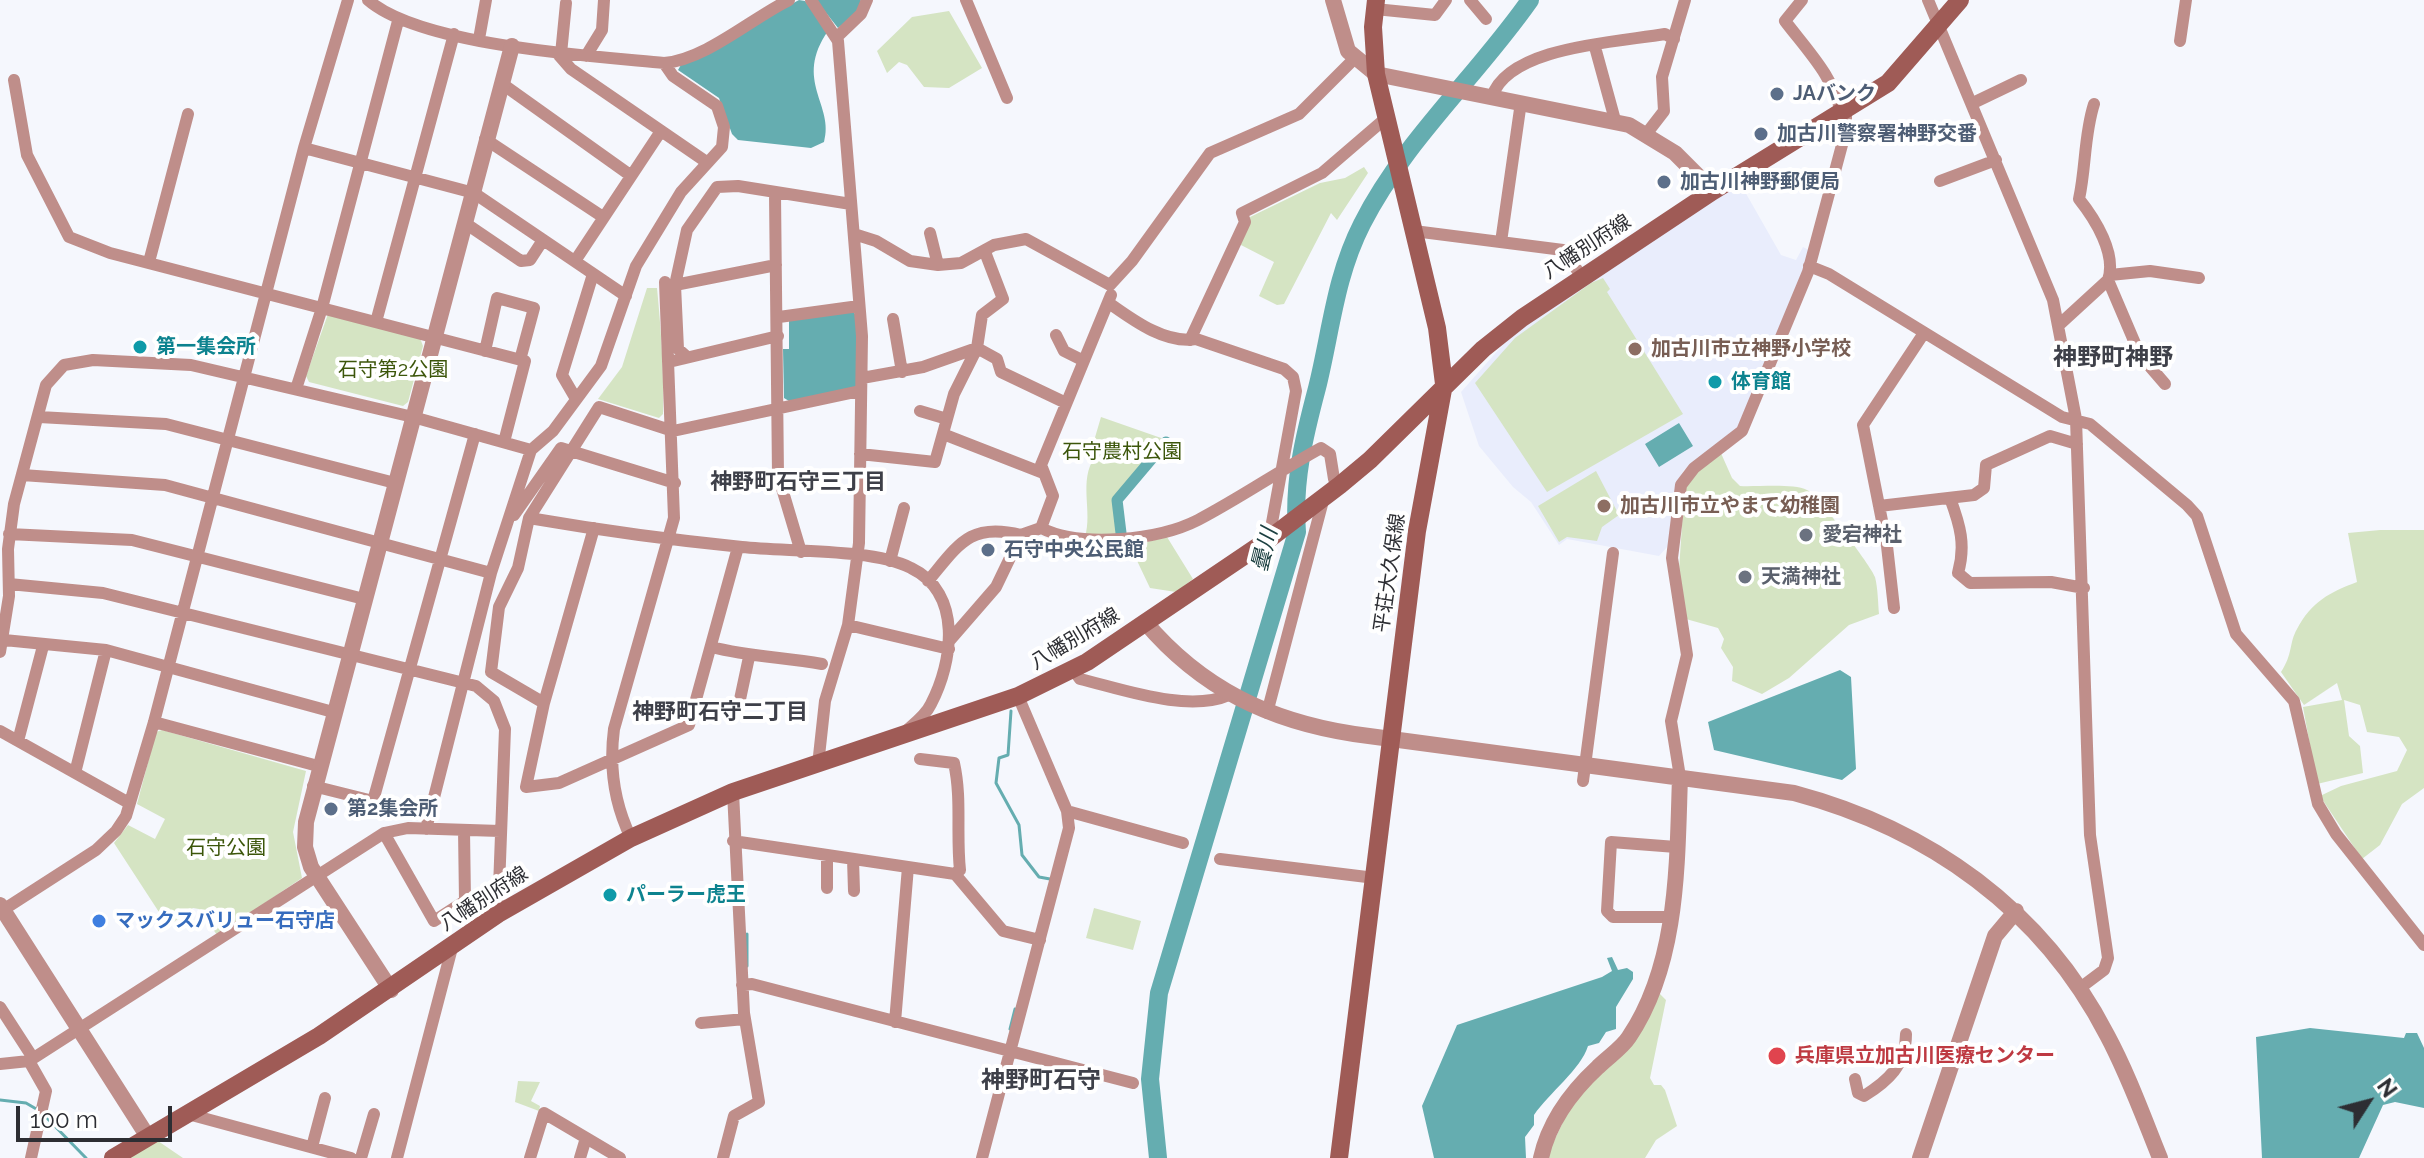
<!DOCTYPE html>
<meta charset="utf-8">
<style>
body{margin:0}
#map{position:relative;width:2424px;height:1158px;overflow:hidden;background:#f5f7fd;font-family:Raleway,sans-serif}
canvas{display:block}
.north{position:absolute;left:2328px;top:1062px;width:80px;height:80px;-webkit-text-stroke:6px #fff;paint-order:stroke;rotate:54deg;font-size:22px;font-weight:700;line-height:32px;text-align:center;color:#2d2e33}
.north::after{content:'';display:block;margin:auto;width:28px;height:36px;background:#2d2e33;clip-path:polygon(50% 0,100% 100%,50% 72%,0 100%)}
.scale{position:absolute;left:16px;top:1106px;width:156px;height:36px;box-sizing:border-box;border:4px solid #2d2e33;border-top:0;padding-left:10px;font-size:24px;line-height:28px;white-space:nowrap;color:#2d2e33;-webkit-text-stroke:6px #fff;paint-order:stroke}
</style>
<div id="map">
<canvas width="2424" height="1158"></canvas>
<div class="north">N</div>
<div class="scale">100 m</div>
</div>
<script>
const ctx = document.querySelector('canvas').getContext('2d');
ctx.lineJoin = 'round';
function fillPath(path, color) { ctx.fillStyle = color; ctx.fill(path, 'evenodd'); }
function stroke(path, color, width, dash) { ctx.strokeStyle = color; ctx.lineWidth = width; ctx.lineCap = dash ? 'butt' : 'round'; ctx.setLineDash(dash || []); ctx.stroke(path); }
function label(font, color, halo, rows, align = 'center') {
  ctx.font = font + ' Raleway,"Noto Sans JP",sans-serif'; ctx.lineWidth = 8; ctx.setLineDash([]); ctx.textBaseline = 'middle'; ctx.strokeStyle = halo; ctx.fillStyle = color; for (const [text, x, y, turn = 0] of rows) {
    ctx.save(); ctx.translate(x, y); ctx.rotate((+turn || 0) * Math.PI / 180); ctx.textAlign = isNaN(turn) ? turn : align; if (halo) ctx.strokeText(text, 0, 0); ctx.fillText(text, 0, 0); ctx.restore();
  }
}
fillPath(new Path2D(`
 M 1740,183 L 1781,255 L 1796,260 L 1803,247 L 1811,251 L 1740,427 L 1683,471 L 1668,546 L 1659,556 L 1567,539 L 1559,545 L 1531,502 L 1513,487 L 1479,446 L 1461,392 L 1516,330 Z`), '#e9edfc');
fillPath(new Path2D(`
 M 949,11 L 982,68 L 949,88 L 924,87 L 907,65 L 899,62 L 887,73 L 877,51 L 912,17 Z
 M 1364,167 L 1368,173 L 1337,220 L 1331,213 L 1284,304 L 1277,305 L 1259,296 L 1274,262 L 1239,244 L 1250,217 L 1320,183 L 1345,178 Z
 M 1603,278 L 1610,289 L 1607,292 L 1683,414 L 1547,492 L 1475,383 L 1515,338 L 1591,283 Z
 M 647,288 L 657,288 C 661,329 664,372 663,414 L 659,418 L 598,399 L 622,367 Z
 M 328,314 L 420,338 L 423,346 L 408,402 L 403,406 L 309,382 L 306,376 Z
 M 1101,417 L 1164,439 L 1116,499 L 1119,534 L 1085,537 C 1093,512 1078,480 1095,457 L 1091,451 Z
 M 1720,451 L 1732,478 L 1740,486 C 1757,487 1793,483 1807,490 C 1816,493 1872,567 1875,577 C 1878,589 1878,603 1879,614 L 1849,625 L 1789,678 L 1762,694 L 1732,681 L 1733,667 L 1721,648 L 1724,639 L 1718,628 L 1686,619 L 1679,570 L 1685,480 Z
 M 1596,471 L 1619,515 L 1602,527 L 1597,541 L 1567,537 L 1559,542 L 1538,506 Z
 M 2380,530 L 2424,530 L 2424,788 L 2402,804 L 2380,845 L 2362,859 L 2320,796 L 2341,786 L 2397,771 L 2407,750 L 2399,737 L 2367,732 L 2360,705 L 2344,700 L 2349,736 L 2360,746 L 2363,773 L 2317,784 L 2303,707 L 2342,700 L 2337,683 L 2304,705 L 2281,672 C 2293,654 2289,643 2297,629 C 2311,602 2330,592 2357,582 L 2348,533 Z
 M 1167,537 L 1193,579 L 1176,592 L 1150,588 L 1130,546 Z
 M 162,730 L 306,771 L 293,832 L 302,878 L 217,935 L 199,909 L 193,908 L 168,926 L 114,843 L 128,825 L 155,839 L 165,819 L 137,804 L 156,732 Z
 M 1094,908 L 1141,921 L 1133,950 L 1086,938 Z
 M 1660,994 L 1666,1000 L 1650,1078 L 1654,1085 L 1661,1085 L 1665,1090 L 1677,1126 L 1656,1140 L 1645,1158 L 1546,1158 L 1570,1107 L 1656,995 Z
 M 518,1081 L 540,1082 L 531,1101 L 540,1106 L 539,1111 L 515,1102 Z
 M 158,1141 L 183,1158 L 129,1158 Z`), '#d5e4c3');
fillPath(new Path2D(`
 M 799,0 L 805,1 L 828,31 C 793,81 835,105 824,142 L 811,148 L 738,140 L 732,134 L 719,98 L 678,70 L 682,63 Z
 M 816,0 L 861,0 L 856,14 L 838,28 Z
 M 852,311 L 856,315 L 859,382 L 855,387 L 789,401 L 784,398 L 783,349 L 789,349 L 789,320 Z
 M 1679,423 L 1693,446 L 1659,467 L 1645,444 Z
 M 1840,670 L 1851,677 L 1856,769 L 1842,780 L 1714,750 L 1708,722 Z
 M 1612,957 L 1618,970 L 1627,968 L 1633,972 L 1633,979 L 1616,1007 L 1616,1029 L 1606,1032 L 1599,1043 L 1588,1046 C 1581,1069 1549,1093 1534,1115 L 1534,1125 L 1525,1137 L 1526,1158 L 1434,1158 L 1422,1106 L 1457,1025 L 1602,977 L 1612,971 L 1607,958 Z
 M 2310,1028 L 2404,1038 L 2406,1033 L 2417,1033 L 2424,1048 L 2424,1108 L 2395,1102 L 2383,1105 L 2359,1158 L 2262,1158 L 2256,1037 Z`), '#65adb0');
stroke(new Path2D(`
 M 1011,711 L 1008,755 L 999,758 L 996,783 L 1019,825 L 1022,855 L 1039,877 L 1050,879
 M 747,934 L 747,966
 M 1010,1029 L 1015,1009
 M 0,1100 L 26,1103 L 38,1110
 M 44,1115 L 86,1158`), '#65adb0', 3);
stroke(new Path2D(`
 M 1121,533 L 1117,500 L 1166,442`), '#65adb0', 11);
stroke(new Path2D(`
 M 1158,1158 L 1150,1079 L 1159,993 L 1297,532 C 1293,482 1304,437 1317,388 C 1331,332 1335,277 1362,224 C 1404,141 1477,76 1530,0`), '#65adb0', 18);
stroke(new Path2D(`
 M 368,0 C 421,46 592,56 664,63 C 705,60 752,18 789,0
 M 811,0 L 838,41 L 862,336 L 859,543 L 848,625 L 825,701 L 818,765
 M 966,0 L 1007,98
 M 1470,0 L 1486,19
 M 1802,0 L 1785,21 C 1807,50 1835,78 1841,114
 M 1928,0 L 2053,300 L 2076,419 L 2090,835 L 2108,958 L 2104,970 L 2080,988
 M 1375,9 L 1435,15 L 1446,0
 M 837,37 L 861,14 L 867,0
 M 479,39 L 486,0
 M 2180,41 L 2186,0
 M 1595,47 L 1615,120
 M 557,53 L 571,69 L 705,161
 M 561,54 L 566,3
 M 586,56 L 602,30 L 604,0
 M 14,80 L 27,155 L 69,237 L 110,253 L 525,361 L 504,442
 M 501,83 L 630,175
 M 1492,97 C 1508,46 1620,42 1665,34 L 1674,39
 M 1973,103 L 2021,80
 M 1647,133 L 1664,111 L 1662,77 L 1685,0
 M 485,139 L 603,217
 M 304,148 L 474,193 L 626,296
 M 1940,181 L 1996,160
 M 775,194 L 778,475 L 801,552
 M 465,223 L 521,261 L 530,260 L 543,240
 M 1414,231 L 1563,250 L 1582,277
 M 930,233 L 938,265
 M 854,234 L 876,241 L 910,261 L 938,265 L 961,263 L 994,245 L 1026,239 L 1110,285
 M 1501,242 L 1521,102
 M 575,261 L 661,131
 M 149,262 L 188,114
 M 776,265 L 675,285 L 687,230 L 717,187 L 738,186 L 851,204
 M 1809,266 L 1829,274 L 2062,417 L 2090,424 L 2187,505 L 2197,516 L 2236,634 L 2294,701 L 2318,804 L 2336,834 L 2424,945
 M 2110,275 L 2150,271 L 2199,278
 M 2108,280 L 2140,355 L 2165,384
 M 675,285 L 678,349 L 686,356
 M 1110,285 L 1132,261 L 1210,153 L 1299,114 L 1354,59
 M 1109,303 C 1133,320 1165,344 1196,339 L 1284,369 L 1293,377 L 1296,391 L 1269,539
 M 779,317 L 859,306
 M 893,319 L 902,372
 M 376,322 L 454,34
 M 2060,324 L 2108,280 C 2117,254 2095,219 2079,199 C 2086,167 2084,135 2094,104
 M 1056,335 L 1064,351 L 1082,360
 M 1190,340 L 1245,222 L 1242,213 L 1322,173 L 1386,118
 M 485,351 L 497,298 L 534,308 L 520,360
 M 669,362 L 778,336
 M 862,378 L 923,367 L 977,348 L 997,359 L 1001,372 L 1066,403
 M 296,389 L 322,308 L 398,21
 M 576,399 L 562,375 L 593,274
 M 920,411 L 947,419
 M 39,417 L 166,424 L 395,483
 M 943,434 L 1043,473
 M 860,454 L 935,462 L 954,394 L 977,348 L 982,315 L 1003,299 L 985,252
 M 22,475 L 165,485 L 491,573
 M 1950,498 C 1960,525 1966,545 1958,573 L 1970,583 L 2051,582 L 2084,588
 M 1879,506 L 1974,495 L 1984,488 L 1986,465 L 2050,436 L 2077,444
 M 514,515 L 561,448 L 675,483
 M 529,518 L 599,407 L 673,431 L 860,391
 M 594,528 L 544,703 L 526,787 L 559,783 L 689,725 L 738,547
 M 1041,528 L 1053,496 L 1041,465 L 1111,295
 M 9,534 L 132,540 L 364,599
 M 890,561 L 904,508
 M 928,581 C 959,544 970,522 1021,535
 M 9,584 L 103,593 L 476,686 L 494,701 L 505,729 L 498,914
 M 1894,608 L 1887,546 L 1863,425 L 1924,333
 M 848,625 L 949,649
 M 4,640 L 106,650 L 333,712
 M 950,640 L 996,587 L 1021,535 L 1041,528 C 1081,548 1159,540 1198,520 C 1240,498 1279,471 1321,448 L 1330,454 L 1334,479 L 1340,485
 M 712,647 C 749,657 785,657 822,664
 M 0,652 L 9,596 L 8,549 L 14,504 L 46,385 L 64,365 L 93,360 L 191,365 L 413,417 L 531,450
 M 1073,669 L 1080,679 C 1122,689 1188,713 1229,695
 M 544,703 L 491,672 L 499,607 L 518,568 L 529,518 C 599,530 671,540 742,547 C 787,552 872,548 911,568 C 963,593 953,662 931,704 C 926,715 915,723 906,731
 M 739,704 L 749,657
 M 1267,713 L 1324,497
 M 154,722 L 318,766
 M 0,731 L 129,803
 M 18,741 L 43,646
 M 920,759 L 954,763 C 962,799 956,833 960,870 L 955,874
 M 75,773 L 106,650
 M 1680,777 L 1671,721 L 1687,655 L 1672,558 L 1681,485 L 1694,468 L 1742,431 L 1808,272 L 1846,130 L 1846,111
 M 1583,781 L 1613,553
 M 313,786 L 373,801 L 475,434
 M 1067,811 L 1183,843
 M 426,829 L 491,573 L 531,450 L 553,431 L 601,366 L 636,266 L 681,192 L 722,147 L 724,127 L 717,106 L 673,76 L 664,63
 M 384,833 L 434,921 L 465,901 L 464,830
 M 631,838 C 614,803 609,767 614,729 L 674,518 L 665,282
 M 733,841 L 955,874 L 1003,931 L 1040,940
 M 827,855 L 827,888
 M 853,859 L 854,891
 M 1220,859 L 1375,878
 M 3,910 L 96,850 L 116,831 L 126,816 L 154,722 L 304,148 L 348,0
 M 1671,917 L 1613,917 L 1607,911 L 1611,842 L 1676,847
 M 742,985 L 752,984 L 1133,1083
 M 0,1007 L 33,1058
 M 895,1022 L 908,867
 M 701,1023 L 745,1019
 M 29,1061 L 46,1091 L 31,1158
 M 0,1064 L 29,1061 L 384,833 L 408,828 L 500,831
 M 1855,1079 L 1858,1093 L 1864,1096 C 1888,1081 1906,1065 1906,1034
 M 188,1114 L 351,1158
 M 312,1147 L 325,1098
 M 361,1158 L 374,1114
 M 397,1158 L 453,944
 M 530,1158 L 544,1113 L 620,1158
 M 580,1158 L 586,1138
 M 723,1158 L 734,1116 L 759,1102 L 744,1013 L 733,792
 M 982,1158 L 1069,828 L 1067,811 L 1018,696`), '#bf8e8a', 12);
stroke(new Path2D(`
 M 1333,0 L 1348,51 L 1376,74 L 1629,125 L 1675,153 L 1713,191
 M 1145,622 C 1201,688 1269,721 1354,734 L 1794,793 C 1929,829 2042,909 2107,1035 C 2128,1074 2143,1116 2160,1158
 M 0,905 L 148,1137
 M 391,990 L 311,867 L 305,847 L 306,822 L 512,46
 M 1541,1158 C 1549,1121 1571,1092 1598,1067 C 1608,1057 1622,1048 1629,1037 C 1679,963 1677,862 1680,777
 M 1920,1158 L 1995,936 L 2016,911`), '#bf8e8a', 16);
stroke(new Path2D(`
 M 113,1158 L 319,1036 L 498,914 L 631,838 L 733,792 L 1018,696 L 1087,662 L 1269,539 L 1340,485 L 1370,460 L 1483,349 L 1522,318 L 1713,191 L 1888,83 L 1960,0
 M 1339,1158 L 1417,531 L 1444,384 L 1437,328 L 1376,74 L 1373,27 L 1376,0`), '#9f5b56', 18);
for (const [x, y, r, color] of [
 [1777,94,8,"#5c6f8a"],
 [1761,134,8,"#5c6f8a"],
 [1664,182,8,"#5c6f8a"],
 [140,347,8,"#0f9aa8"],
 [1635,349,8,"#8d6e63"],
 [1715,382,8,"#0f9aa8"],
 [1604,506,8,"#8d6e63"],
 [1806,535,8,"#6b7280"],
 [988,550,8,"#5c6f8a"],
 [1745,577,8,"#6b7280"],
 [331,809,8,"#5c6f8a"],
 [610,895,8,"#0f9aa8"],
 [99,921,8,"#3f7fe0"],
 [1777,1056,10,"#e0444e"]
]) { const dot = new Path2D(); dot.arc(x, y, r, 0, 2 * Math.PI); ctx.fillStyle = color; ctx.fill(dot); stroke(dot, '#fff', 3); }
label('bold 20px', '#4e5e75', '#fff', [
 ["JAバンク",1793,94],
 ["加古川警察署神野交番",1777,134],
 ["加古川神野郵便局",1680,182],
 ["石守中央公民館",1004,550],
 ["第2集会所",347,809]
], 'left');
label('20px', '#2d2e33', '#fff', [
 ["八幡別府線",1587,247,-33],
 ["平荘大久保線",1390,573,-82],
 ["八幡別府線",1075,639,-31],
 ["八幡別府線",484,899,-33]
]);
label('bold 20px', '#0d838f', '#fff', [
 ["第一集会所",156,347],
 ["体育館",1731,382],
 ["パーラー虎王",626,895]
], 'left');
label('bold 20px', '#785e54', '#fff', [
 ["加古川市立神野小学校",1651,349],
 ["加古川市立やまて幼稚園",1620,506]
], 'left');
label('20px', '#3c560a', '#fff', [
 ["石守第2公園",393,370],
 ["石守農村公園",1122,452],
 ["石守公園",226,848]
]);
label('bold 20px', '#5b616d', '#fff', [
 ["愛宕神社",1822,535],
 ["天満神社",1761,577]
], 'left');
label('bold 20px', '#366cbe', '#fff', [
 ["マックスバリュー石守店",115,921]
], 'left');
label('bold 20px', '#be3a42', '#fff', [
 ["兵庫県立加古川医療センター",1795,1056]
], 'left');
label('bold 22px', '#3e4049', '#fff', [
 ["神野町石守三丁目",798,482],
 ["神野町石守二丁目",720,712]
]);
label('italic 22px', '#1c4041', '#fff', [
 ["曇川",1265,550,-76]
]);
label('bold 24px', '#3e4049', '#fff', [
 ["神野町神野",2113,358],
 ["神野町石守",1041,1081]
]);
</script>
